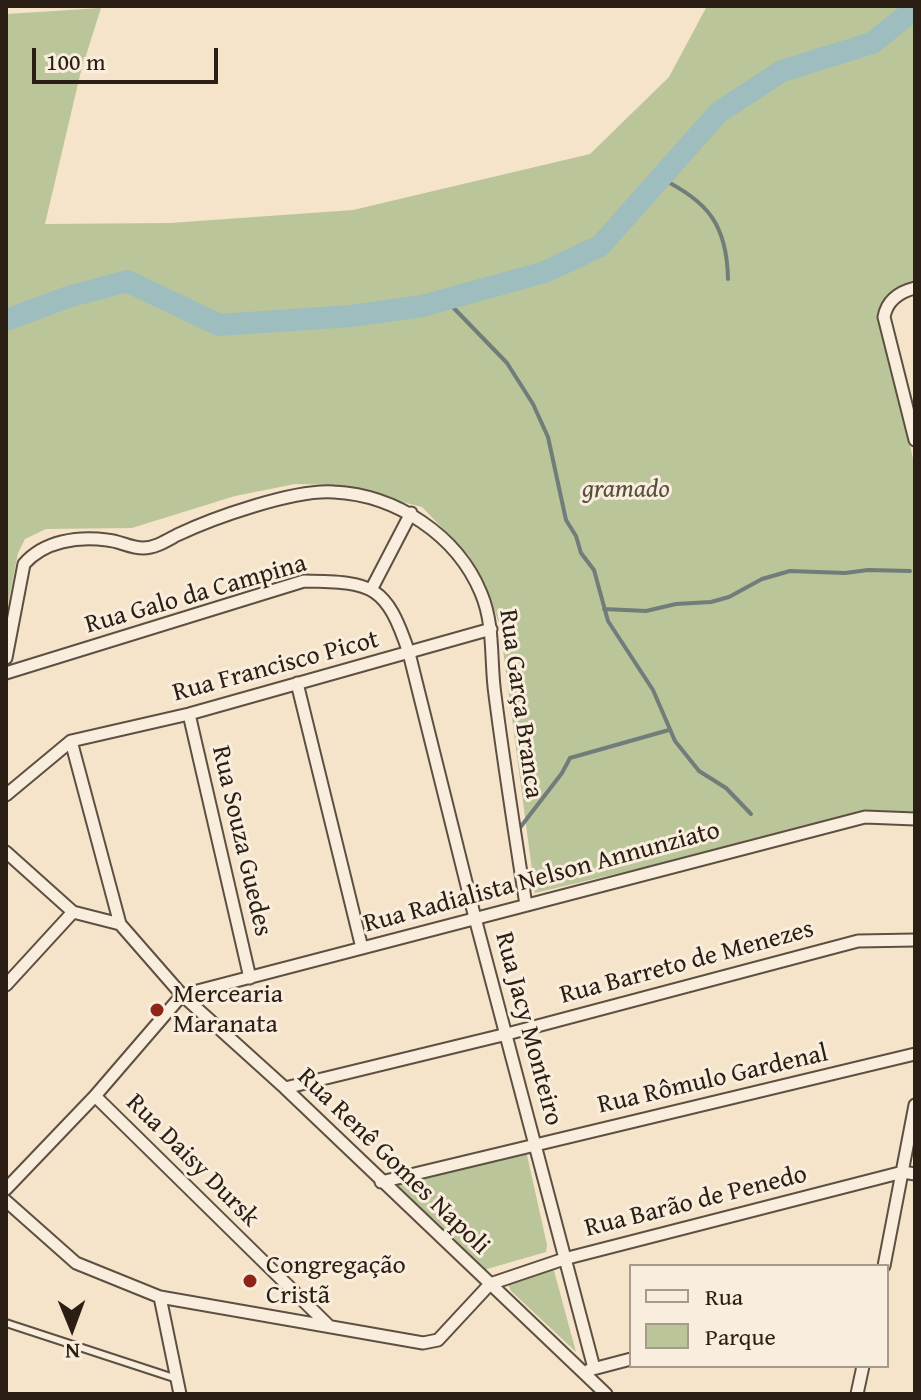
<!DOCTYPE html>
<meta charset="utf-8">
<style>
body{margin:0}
#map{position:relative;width:921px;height:1400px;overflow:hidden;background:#f6e4ca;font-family:"Gentium Book Plus",serif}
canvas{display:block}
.frame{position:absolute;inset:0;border:8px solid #2a1e15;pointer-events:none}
.legend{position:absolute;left:629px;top:1264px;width:260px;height:104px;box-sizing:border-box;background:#f9eddd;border:2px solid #a69a8d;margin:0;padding:10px 14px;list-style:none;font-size:24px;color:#2a1e15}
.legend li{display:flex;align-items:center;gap:16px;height:40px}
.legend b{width:40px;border:2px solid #a69a8d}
.north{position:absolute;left:32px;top:1288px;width:80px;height:80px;-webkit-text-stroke:6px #f9eddd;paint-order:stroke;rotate:179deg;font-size:22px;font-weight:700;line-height:32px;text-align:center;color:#2a1e15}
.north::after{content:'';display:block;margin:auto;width:28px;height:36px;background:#2a1e15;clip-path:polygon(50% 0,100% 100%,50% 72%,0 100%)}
.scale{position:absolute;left:32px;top:48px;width:186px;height:36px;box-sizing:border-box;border:4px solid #2a1e15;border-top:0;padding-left:10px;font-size:24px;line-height:28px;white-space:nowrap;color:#2a1e15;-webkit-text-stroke:6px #f9eddd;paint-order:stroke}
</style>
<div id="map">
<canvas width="921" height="1400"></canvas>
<div class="frame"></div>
<ul class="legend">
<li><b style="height:10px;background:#f9eddd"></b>Rua</li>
<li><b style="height:22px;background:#bac599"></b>Parque</li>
</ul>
<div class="north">N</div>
<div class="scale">100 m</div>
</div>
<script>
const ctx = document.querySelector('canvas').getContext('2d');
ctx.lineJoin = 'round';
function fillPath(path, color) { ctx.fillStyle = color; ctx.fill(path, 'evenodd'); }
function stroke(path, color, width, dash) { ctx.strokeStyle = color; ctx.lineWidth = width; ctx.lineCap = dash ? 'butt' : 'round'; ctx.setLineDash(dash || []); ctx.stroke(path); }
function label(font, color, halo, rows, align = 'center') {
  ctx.font = font + ' "Gentium Book Plus",serif'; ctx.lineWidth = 6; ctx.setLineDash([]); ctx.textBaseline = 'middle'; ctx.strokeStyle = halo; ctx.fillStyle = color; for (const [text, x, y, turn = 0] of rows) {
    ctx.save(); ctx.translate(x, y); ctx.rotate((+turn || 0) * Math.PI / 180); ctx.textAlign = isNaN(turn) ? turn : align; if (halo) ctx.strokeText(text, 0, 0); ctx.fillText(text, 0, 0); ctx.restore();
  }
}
fillPath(new Path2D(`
 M 707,6 L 915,6 L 915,287 L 900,291 L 883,319 L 915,468 L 915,819 L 865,815 L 535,893 L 500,627 L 490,596 L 469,556 L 422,507 L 336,485 L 295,484 L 235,496 L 132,528 L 46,529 L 25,539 L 18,553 L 6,615 L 6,14 L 101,8 L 81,71 L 45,224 L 170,223 L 353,210 L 590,154 L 669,77 Z
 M 523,1152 L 527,1155 L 547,1245 L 546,1252 L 487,1269 L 481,1269 L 394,1188 L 395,1183 Z
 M 553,1267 L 576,1352 L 511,1291 L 508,1284 Z`), '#bac599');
stroke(new Path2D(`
 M 660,178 C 708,201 727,225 728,279
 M 445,299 L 507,363 L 533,404 L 548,437 L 566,520 L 576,536 L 581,553 L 594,570 L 608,621 L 653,690 L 675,741 L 699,771 L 726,788 L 751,814
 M 604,609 L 646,611 L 676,604 L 711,602 L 729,597 L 762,579 L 790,571 L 845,573 L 868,570 L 910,571
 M 519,829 L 562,773 L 570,758 L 669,730`), '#707d7a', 4);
stroke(new Path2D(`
 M 6,320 L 68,297 L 127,281 L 219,325 L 351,316 L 422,306 L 545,272 L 600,246 L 719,112 L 782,71 L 872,43 L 915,9`), '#9ebdbe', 22);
const lane = new Path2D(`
 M 6,1323 L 177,1379`);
const street = new Path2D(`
 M 915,288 C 899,292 887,300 884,317 L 915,440
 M 372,588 L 411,513
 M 6,658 L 24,564 C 44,541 78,536 107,540 C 120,541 130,548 143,548 C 155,548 166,541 177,535 C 213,518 294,489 334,492 C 396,495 457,535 481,593 C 495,626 490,661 495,695 C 504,765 515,835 526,905
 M 6,673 L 304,581 C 374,582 386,585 409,653 L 475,918 L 594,1368
 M 297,683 L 362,948
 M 189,714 L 250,978
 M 71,741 L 120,924 L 182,995 L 285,1088 L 606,1394
 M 6,795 L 71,741 L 189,714 L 491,629
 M 6,852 L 73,912 L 120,924
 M 6,985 L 73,912
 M 285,1088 L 507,1034 L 858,941 L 915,940
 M 95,1096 L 328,1325
 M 381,1182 L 915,1054
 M 6,1189 L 95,1096 L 182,995 L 865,817 L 915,819
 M 6,1201 L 76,1263 L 160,1297 L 423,1343 L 438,1340 L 490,1284 L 564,1259 L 903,1172 L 915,1174
 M 884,1266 L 915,1105
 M 160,1297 L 180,1394
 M 589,1370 L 631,1359
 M 857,1394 L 863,1366`);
stroke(lane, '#5d5042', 10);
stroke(street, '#5d5042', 15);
stroke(lane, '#f9eddd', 6);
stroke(street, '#f9eddd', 11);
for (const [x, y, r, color] of [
 [157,1010,8,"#8f2418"],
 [250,1281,8,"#8f2418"]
]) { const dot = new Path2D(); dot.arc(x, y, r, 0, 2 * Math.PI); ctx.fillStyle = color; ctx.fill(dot); stroke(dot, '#f9eddd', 3); }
label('italic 26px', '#55503d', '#f9eddd', [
 ["gramado",626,490]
]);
label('26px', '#2a1e15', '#f9eddd', [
 ["Rua Galo da Campina",196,595,-16],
 ["Rua Francisco Picot",276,667,-15],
 ["Rua Garça Branca",520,704,82],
 ["Rua Souza Guedes",241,841,77],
 ["Rua Radialista Nelson Annunziato",542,878,-15],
 ["Rua Barreto de Menezes",687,963,-15],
 ["Rua Jacy Monteiro",528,1029,75],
 ["Rua Rômulo Gardenal",713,1080,-13],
 ["Rua Daisy Dursk",192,1161,45],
 ["Rua Renê Gomes Napoli",393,1162,44],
 ["Rua Barão de Penedo",696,1202,-14]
]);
label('26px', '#2a1e15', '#f9eddd', [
 ["Mercearia",173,995],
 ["Maranata",173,1025],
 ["Congregação",266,1266],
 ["Cristã",266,1296]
], 'left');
</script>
